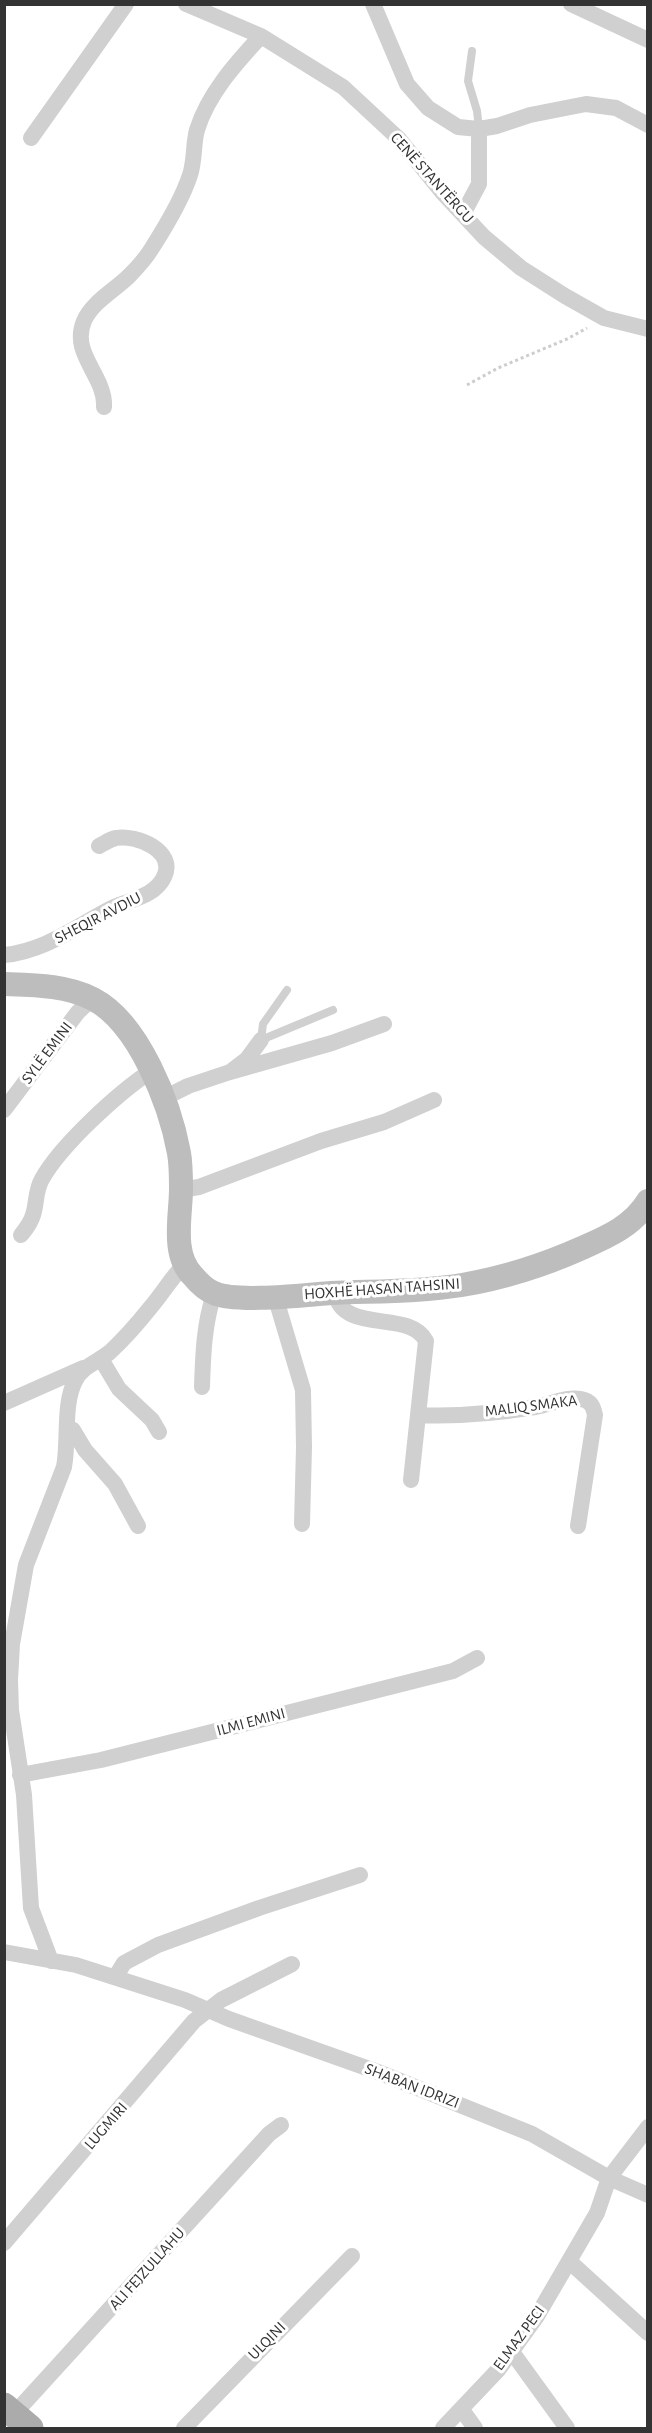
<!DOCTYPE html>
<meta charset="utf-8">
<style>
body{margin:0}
#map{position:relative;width:652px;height:2433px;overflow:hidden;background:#fff;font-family:"Alegreya Sans",sans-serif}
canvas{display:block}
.frame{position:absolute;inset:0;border:6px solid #333;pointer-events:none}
</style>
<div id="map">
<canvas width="652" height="2433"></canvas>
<div class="frame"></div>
</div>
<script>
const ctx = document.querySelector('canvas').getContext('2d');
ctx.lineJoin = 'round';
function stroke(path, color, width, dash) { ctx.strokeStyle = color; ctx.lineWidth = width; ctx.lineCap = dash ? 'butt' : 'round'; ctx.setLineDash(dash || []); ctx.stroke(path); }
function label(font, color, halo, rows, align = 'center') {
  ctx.font = font + ' "Alegreya Sans",sans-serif'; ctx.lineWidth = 6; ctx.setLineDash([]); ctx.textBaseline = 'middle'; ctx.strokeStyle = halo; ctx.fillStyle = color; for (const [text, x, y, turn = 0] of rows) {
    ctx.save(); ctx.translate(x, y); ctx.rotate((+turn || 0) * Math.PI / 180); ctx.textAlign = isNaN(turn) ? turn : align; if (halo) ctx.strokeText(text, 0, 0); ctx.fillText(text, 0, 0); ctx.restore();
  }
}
stroke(new Path2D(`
 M 467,385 L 498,368 L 567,339 L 587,328`), '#cdcdcd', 3, [3, 3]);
stroke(new Path2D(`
 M 472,51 L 468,81 L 477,111 L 479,129
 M 261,1040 L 333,1010
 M 261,1040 L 263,1024 L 287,990`), '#d0d0d0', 8);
stroke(new Path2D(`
 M 186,4 L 261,36 L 343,87 L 399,139 L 442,192 L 484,237 L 521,268 L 565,296 L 604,318 L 648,329
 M 373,4 L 407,84 L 428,108 L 458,127 L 479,129 L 497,126 L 530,115 L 586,104 L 616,108 L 648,125
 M 571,4 L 648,40
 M 31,138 L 126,4
 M 463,214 L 479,184 L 479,129
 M 104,407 C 106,376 70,354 84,321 C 92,302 115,290 129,276 C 137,268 146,258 152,248 C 166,226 182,200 190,175 C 195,160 193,144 197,130 C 208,94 236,63 261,36
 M 4,955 C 46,951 78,925 114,907 C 132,899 155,896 164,877 C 177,851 136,834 116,838 C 110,839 105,843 99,846
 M 230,1072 L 332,1043 L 384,1024
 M 164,1098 L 188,1086 L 230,1072 L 247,1059 L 261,1040
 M 4,1110 L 78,1012 L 93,998
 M 181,1190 L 199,1187 L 321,1141 L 384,1122 L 434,1100
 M 21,1235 C 26,1229 31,1222 33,1215 C 37,1203 35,1191 42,1179 C 61,1145 118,1093 151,1071
 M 335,1293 C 343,1335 410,1309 426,1341 L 411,1480
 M 275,1296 L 303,1390 L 304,1447 L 302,1524
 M 101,1359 L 119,1389 L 152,1420 L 159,1432
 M 202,1387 C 203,1355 204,1324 214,1294
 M 4,1403 L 83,1368
 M 418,1415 C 456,1417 497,1413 535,1407 C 549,1405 567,1396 581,1399 C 591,1401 593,1406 595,1415 L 578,1526
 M 68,1428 L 73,1430 L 85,1450 L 115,1484 L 138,1526
 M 20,1775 L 101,1760 L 453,1671 L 477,1658
 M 4,1952 L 76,1965 L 185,2000 L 229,2019 L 378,2072 L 532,2134 L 609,2178 L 648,2195
 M 51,1961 L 31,1908 L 24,1795 L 11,1710 L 10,1680 L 12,1644 L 26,1565 L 64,1467 C 69,1441 63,1404 75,1381 C 82,1366 98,1362 110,1352 C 124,1339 138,1323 150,1308 C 163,1293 171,1278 185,1264
 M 116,1976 L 124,1963 L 158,1945 L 259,1908 L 360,1875
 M 4,2243 L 194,2021 L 221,2000 L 292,1964
 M 570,2262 L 648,2333
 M 512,2352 L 567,2428
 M 462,2410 L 475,2428
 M 14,2414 L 269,2134 L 281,2125
 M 184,2428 L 352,2256
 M 443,2428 L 498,2370 L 537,2316 L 597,2213 L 609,2178 L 648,2127`), '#d0d0d0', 16);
stroke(new Path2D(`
 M 4,984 C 33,985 67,985 93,999 C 139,1023 170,1104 179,1153 C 181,1164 181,1177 181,1189 C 181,1216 171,1254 193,1276 C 198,1282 206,1290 214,1293 C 236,1303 304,1295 331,1293 C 374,1291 419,1292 462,1285 C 503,1278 544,1265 582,1248 C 607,1237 633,1226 648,1201`), '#bdbdbd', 24);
stroke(new Path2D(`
 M 4,2406 L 30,2428`), '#ababab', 27);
label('16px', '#333', '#fff', [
 ["CENË STANTËRGU",432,178,48],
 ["SHEQIR AVDIU",98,918,-27],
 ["SYLË EMINI",47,1053,-53],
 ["HOXHË HASAN TAHSINI",382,1289,-4],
 ["MALIQ SMAKA",531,1406,-7],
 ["ILMI EMINI",251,1722,-15],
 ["SHABAN IDRIZI",412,2086,21],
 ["LUGMIRI",106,2126,-49],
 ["ALI FEJZULLAHU",147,2269,-48],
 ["ELMAZ PECI",519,2338,-54],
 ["ULQINI",267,2341,-46]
]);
</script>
